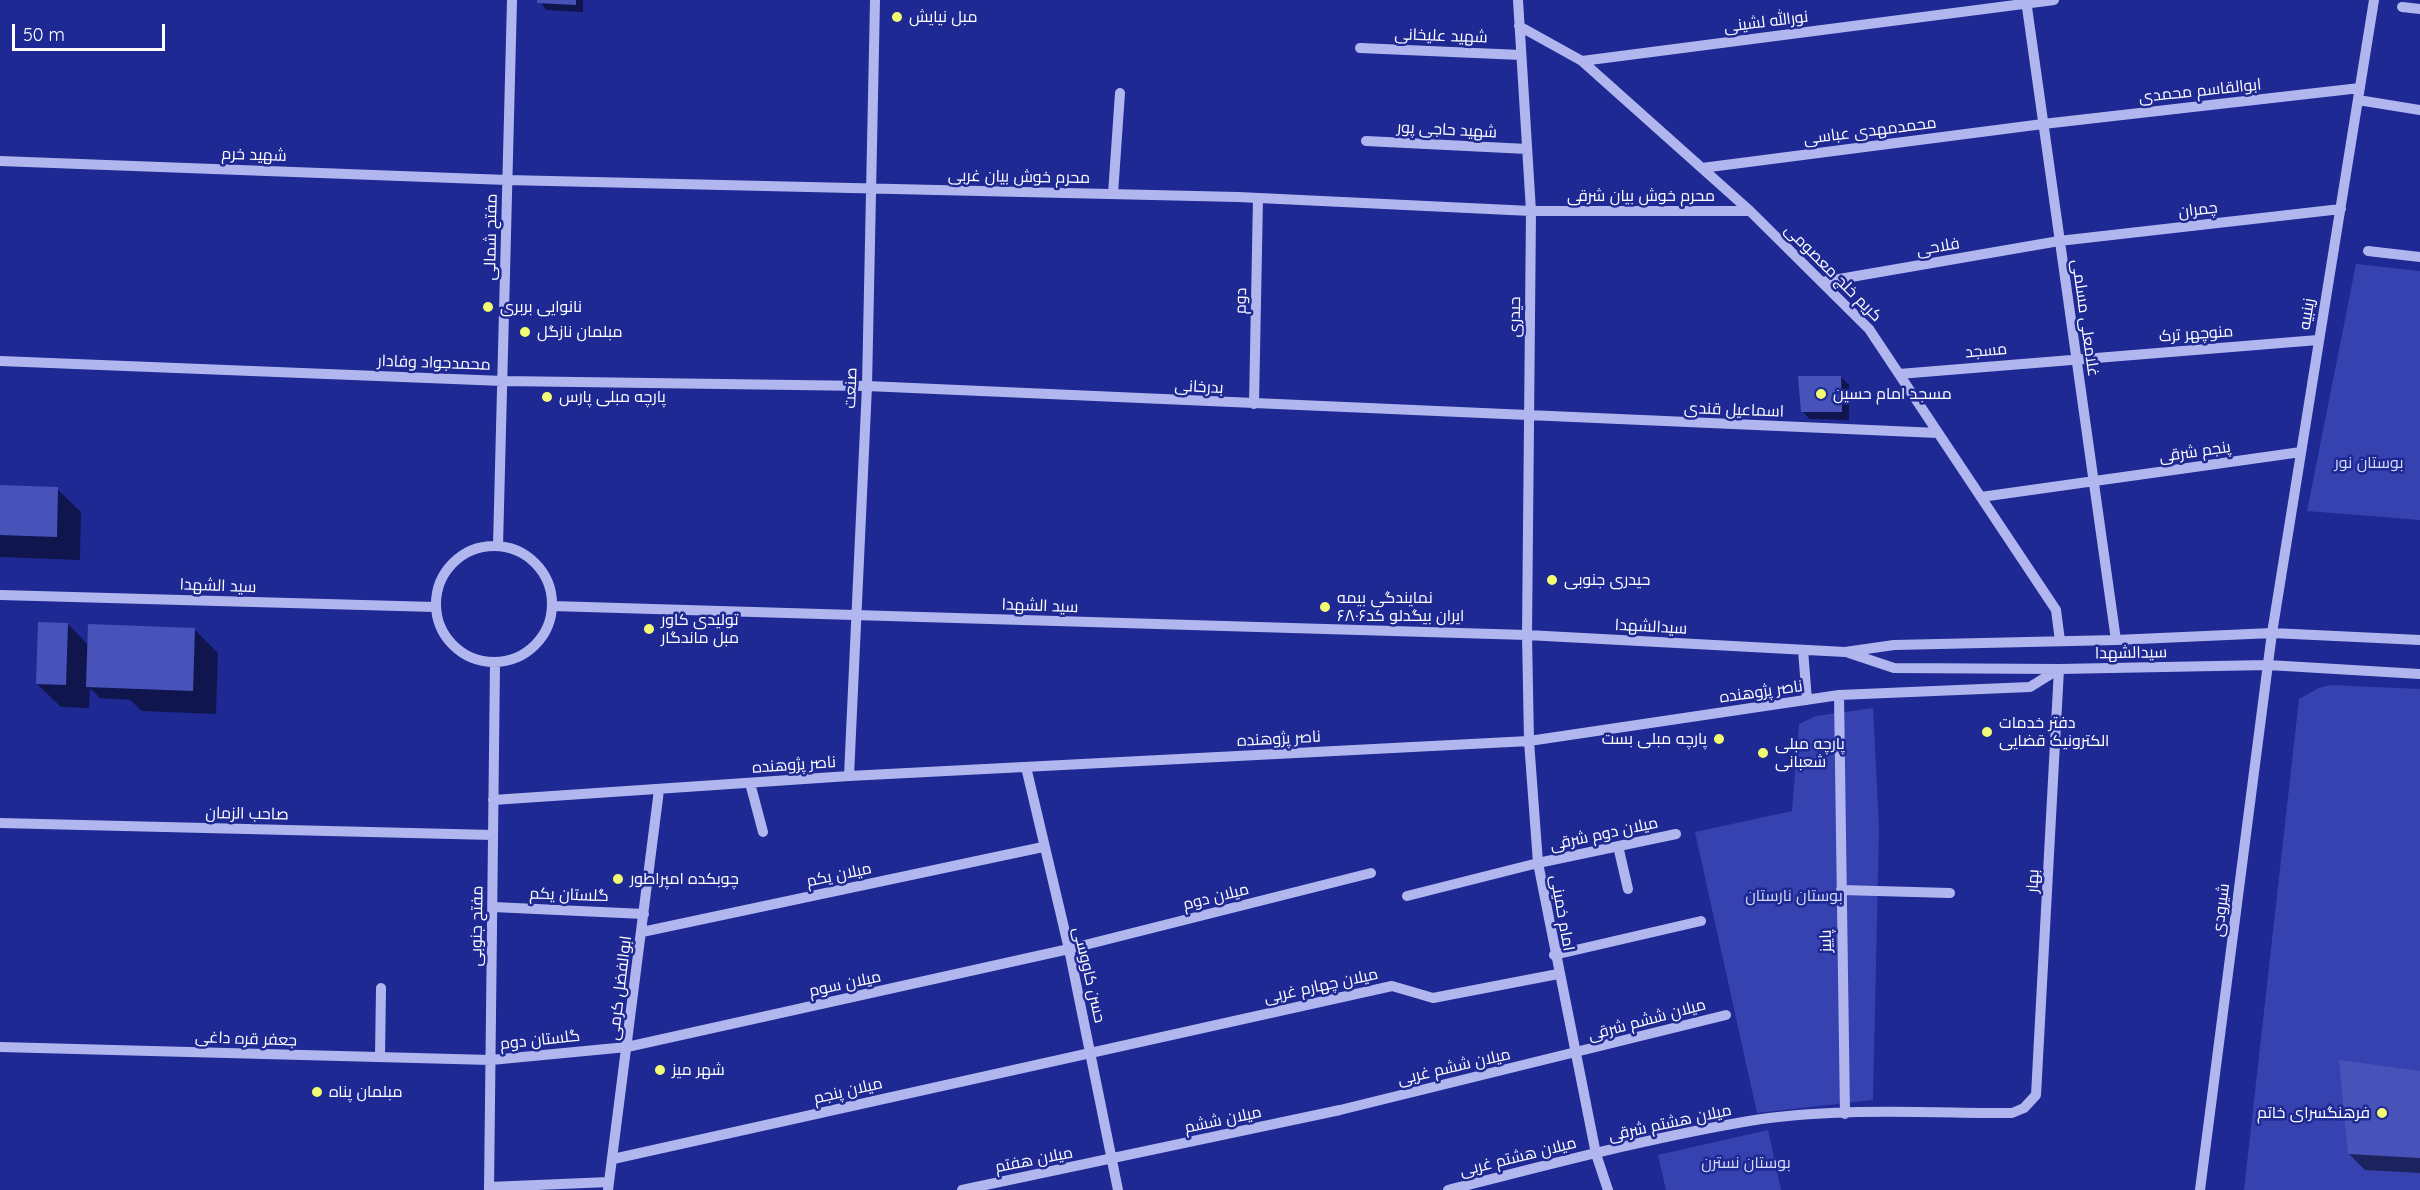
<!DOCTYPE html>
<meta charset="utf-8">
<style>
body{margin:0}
#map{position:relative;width:2420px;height:1190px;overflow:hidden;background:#1f2993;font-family:Quicksand,sans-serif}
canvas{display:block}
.scale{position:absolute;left:12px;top:24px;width:153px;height:27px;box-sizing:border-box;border:3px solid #fff;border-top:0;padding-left:8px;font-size:18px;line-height:21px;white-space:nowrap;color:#fff;-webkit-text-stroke:4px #1f2993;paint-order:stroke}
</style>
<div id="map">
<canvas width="2420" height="1190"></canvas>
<div class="scale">50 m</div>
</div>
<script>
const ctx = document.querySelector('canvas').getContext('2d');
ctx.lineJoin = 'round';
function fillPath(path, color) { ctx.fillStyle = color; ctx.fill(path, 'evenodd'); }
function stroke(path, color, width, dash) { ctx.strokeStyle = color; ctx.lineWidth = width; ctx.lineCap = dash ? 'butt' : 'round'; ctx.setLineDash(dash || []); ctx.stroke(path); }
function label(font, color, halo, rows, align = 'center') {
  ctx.font = font + ' Quicksand,Cairo,sans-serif'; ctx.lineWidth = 5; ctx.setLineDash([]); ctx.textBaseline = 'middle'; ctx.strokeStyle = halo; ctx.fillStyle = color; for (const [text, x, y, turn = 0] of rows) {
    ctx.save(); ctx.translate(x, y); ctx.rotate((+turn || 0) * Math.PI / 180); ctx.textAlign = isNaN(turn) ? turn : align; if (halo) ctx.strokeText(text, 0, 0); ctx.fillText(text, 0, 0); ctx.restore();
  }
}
fillPath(new Path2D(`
 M 2356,264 L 2420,271 L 2420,520 L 2307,511 Z
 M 2330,685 L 2420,689 L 2420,1190 L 2244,1190 L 2299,699 L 2319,688 Z
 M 1873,708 L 1879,827 L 1873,1100 L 1757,1113 L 1695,832 L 1792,811 L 1799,724 L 1816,716 Z
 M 1768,1130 L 1781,1190 L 1666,1190 L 1658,1155 Z`), '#3742b1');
fillPath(new Path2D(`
 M 539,0 L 583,0 L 583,12 L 546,10 Z
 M 1841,377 L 1849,385 L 1849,420 L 1810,419 L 1802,411 Z
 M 0,487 L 57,489 L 81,512 L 80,560 L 0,557 Z
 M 68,624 L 89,646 L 194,629 L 218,653 L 216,714 L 142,711 L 130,700 L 100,698 L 90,688 L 89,708 L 61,707 L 37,684 Z
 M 2420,1072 L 2420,1173 L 2365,1170 L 2349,1154 Z`), '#0007');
fillPath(new Path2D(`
 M 537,0 L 576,0 L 576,5 L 537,3 Z
 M 1798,376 L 1841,376 L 1842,412 L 1801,412 Z
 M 0,485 L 58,487 L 57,537 L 0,535 Z
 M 38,622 L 68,623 L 66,685 L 36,684 Z
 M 88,624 L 195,628 L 193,691 L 86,687 Z
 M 2339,1060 L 2420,1071 L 2420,1158 L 2348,1154 Z`), '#4853b9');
stroke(new Path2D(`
 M 1518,0 L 1531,211 L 1527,635 L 1529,741 L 1538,863 L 1596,1154 L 1608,1190
 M 2026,0 L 2116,640
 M 2402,7 L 2420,9
 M 1519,26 L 1582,61 L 1750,211 L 1869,329 L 2056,610 L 2060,641
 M 1360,48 L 1521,55
 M 1582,61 L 2054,0
 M 2358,100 L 2420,110
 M 1366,141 L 1527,149
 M 0,161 L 507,180 L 1238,197 L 1531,211 L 1750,211
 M 1702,168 L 2043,124 L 2360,88
 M 1113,194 L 1120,93
 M 2368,251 L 2420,257
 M 1822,282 L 2059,241 L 2341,209
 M 0,361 L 503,381 L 867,386 L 1938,433
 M 1899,374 L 2318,340
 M 1254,404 L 1258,198
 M 1981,497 L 2301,452
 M436 604a58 58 0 1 1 116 0a58 58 0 1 1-116 0Z
 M 498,546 L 512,0
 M 0,595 L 435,607
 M 552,606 L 1527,635 L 1845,652 L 1894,645 L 2116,640 L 2272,633 L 2420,640
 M 1803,650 L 1807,700
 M 1849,653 L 1894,668 L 2059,669 L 2268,665 L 2420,674
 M 1839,695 L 1845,1114
 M 1026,767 L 1069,949 L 1118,1190
 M 849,776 L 867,386 L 875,0
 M 750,783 L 763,832
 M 493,800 L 849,776 L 1529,741 L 1839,695 L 2030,687 L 2059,669
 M 0,823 L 493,835
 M 1618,846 L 1628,889
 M 1841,890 L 1950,893
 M 1407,896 L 1538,863 L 1676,834
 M 493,907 L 644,914
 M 642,932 L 1043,847
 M 1554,955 L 1701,921
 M 0,1047 L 491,1060 L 627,1047 L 1069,949 L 1371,873
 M 380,1057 L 381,988
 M 613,1159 L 1392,986 L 1433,998 L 1558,974
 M 489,1187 L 609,1182
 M 489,1190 L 495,663
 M 608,1190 L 659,790
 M 962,1190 L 1340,1110 L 1726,1015
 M 1448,1190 C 1548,1165 1648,1138 1749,1121 C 1832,1107 1928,1113 2012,1113 L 2024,1108 L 2036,1095 L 2059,669
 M 2200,1190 L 2272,633 L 2374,0`), '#b1b7ee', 10);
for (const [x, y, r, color] of [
 [897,17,6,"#f2fb72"],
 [488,307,6,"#f2fb72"],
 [525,332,6,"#f2fb72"],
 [1821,394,6,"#f2fb72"],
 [547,397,6,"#f2fb72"],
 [1552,580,6,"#f2fb72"],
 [1325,607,6,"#f2fb72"],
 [649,629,6,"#f2fb72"],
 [1987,732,6,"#f2fb72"],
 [1719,739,6,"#f2fb72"],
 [1763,753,6,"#f2fb72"],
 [618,879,6,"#f2fb72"],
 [660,1070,6,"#f2fb72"],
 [317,1092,6,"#f2fb72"],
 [2382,1113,6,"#f2fb72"]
]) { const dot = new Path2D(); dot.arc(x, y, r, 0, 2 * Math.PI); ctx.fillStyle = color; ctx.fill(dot); stroke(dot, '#1f2993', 2); }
label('16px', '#fff', '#1f2993', [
 ["مبل نیایش",909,17],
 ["نانوایی بربری",500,307],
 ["مبلمان نازگل",537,332],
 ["مسجد امام حسین",1833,394],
 ["پارچه مبلی پارس",559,397],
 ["حیدری جنوبی",1564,580],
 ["نمایندگی بیمه",1337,598],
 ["ایران بیگدلو کد۶۸۰۶",1337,616],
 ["تولیدی کاور",661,620],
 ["مبل ماندگار",661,638],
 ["دفتر خدمات",1999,723],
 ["الکترونیک قضایی",1999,741],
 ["پارچه مبلی بست",1707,739,"right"],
 ["پارچه مبلی",1775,744],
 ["شعبانی",1775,762],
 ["چوبکده امپراطور",630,879],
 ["شهر میز",672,1070],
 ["مبلمان پناه",329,1092],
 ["فرهنگسرای خاتم",2370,1113,"right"]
], 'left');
label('16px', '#fff', '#1f2993', [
 ["نورالله لشینی",1766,22,-7],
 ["شهید علیخانی",1441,36,2],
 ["ابوالقاسم محمدی",2200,91,-6],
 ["شهید حاجی پور",1447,130,3],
 ["محمدمهدی عباسی",1870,131,-7],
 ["شهید خرم",254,155,2],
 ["محرم خوش بیان غربی",1019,177,1],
 ["محرم خوش بیان شرقی",1641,196],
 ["چمران",2198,210,-7],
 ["مفتح شمالی",491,237,-89],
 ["فلاحی",1938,247,-10],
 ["کریم خلج معصومی",1833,273,45],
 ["دوم",1241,301,-89],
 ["زینبیه",2307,314,-81],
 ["حیدری",1515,317,-89],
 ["غلامعلی مسلمی",2085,318,82],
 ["منوچهر ترک",2196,334,-4],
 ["مسجد",1986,351,-5],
 ["محمدجواد وفادار",434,363,2],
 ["بدرخانی",1199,387,3],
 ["صنعت",851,388,-88],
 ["اسماعیل قندی",1734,410,2],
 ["پنجم شرقی",2195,452,-8],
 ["سید الشهدا",218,586,2],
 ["سید الشهدا",1040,606,2],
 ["سیدالشهدا",1651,627,3],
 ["سیدالشهدا",2131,653,-1],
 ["ناصر پژوهنده",1761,692,-8],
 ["ناصر پژوهنده",1279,739,-3],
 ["ناصر پژوهنده",794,765,-4],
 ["صاحب الزمان",247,814,1],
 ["میلان دوم شرقی",1604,834,-12],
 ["میلان یکم",839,875,-12],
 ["بهار",2033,881,-87],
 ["گلستان یکم",569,895,2],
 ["میلان دوم",1216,897,-14],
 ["شیرودی",2221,910,-83],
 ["امام خمینی",1562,913,80],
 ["مفتح جنوبی",477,926,-89],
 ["پاییز",1826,941,-91],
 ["حسن کاووسی",1089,975,77],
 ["میلان سوم",845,984,-12],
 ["میلان چهارم غربی",1321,986,-12],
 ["ابوالفضل کرمی",620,988,-83],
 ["میلان ششم شرقی",1647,1020,-15],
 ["جعفر قره داغی",246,1039,2],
 ["گلستان دوم",540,1040,-6],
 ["میلان ششم غربی",1454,1067,-13],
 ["میلان پنجم",848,1091,-13],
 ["میلان ششم",1223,1120,-12],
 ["میلان هشتم شرقی",1670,1123,-12],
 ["میلان هشتم غربی",1518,1157,-14],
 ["میلان هفتم",1034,1160,-11]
]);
label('16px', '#d7dbfa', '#1f2993', [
 ["بوستان نور",2369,463],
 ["بوستان نارستان",1794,896],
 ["بوستان نسترن",1746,1163]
]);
</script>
